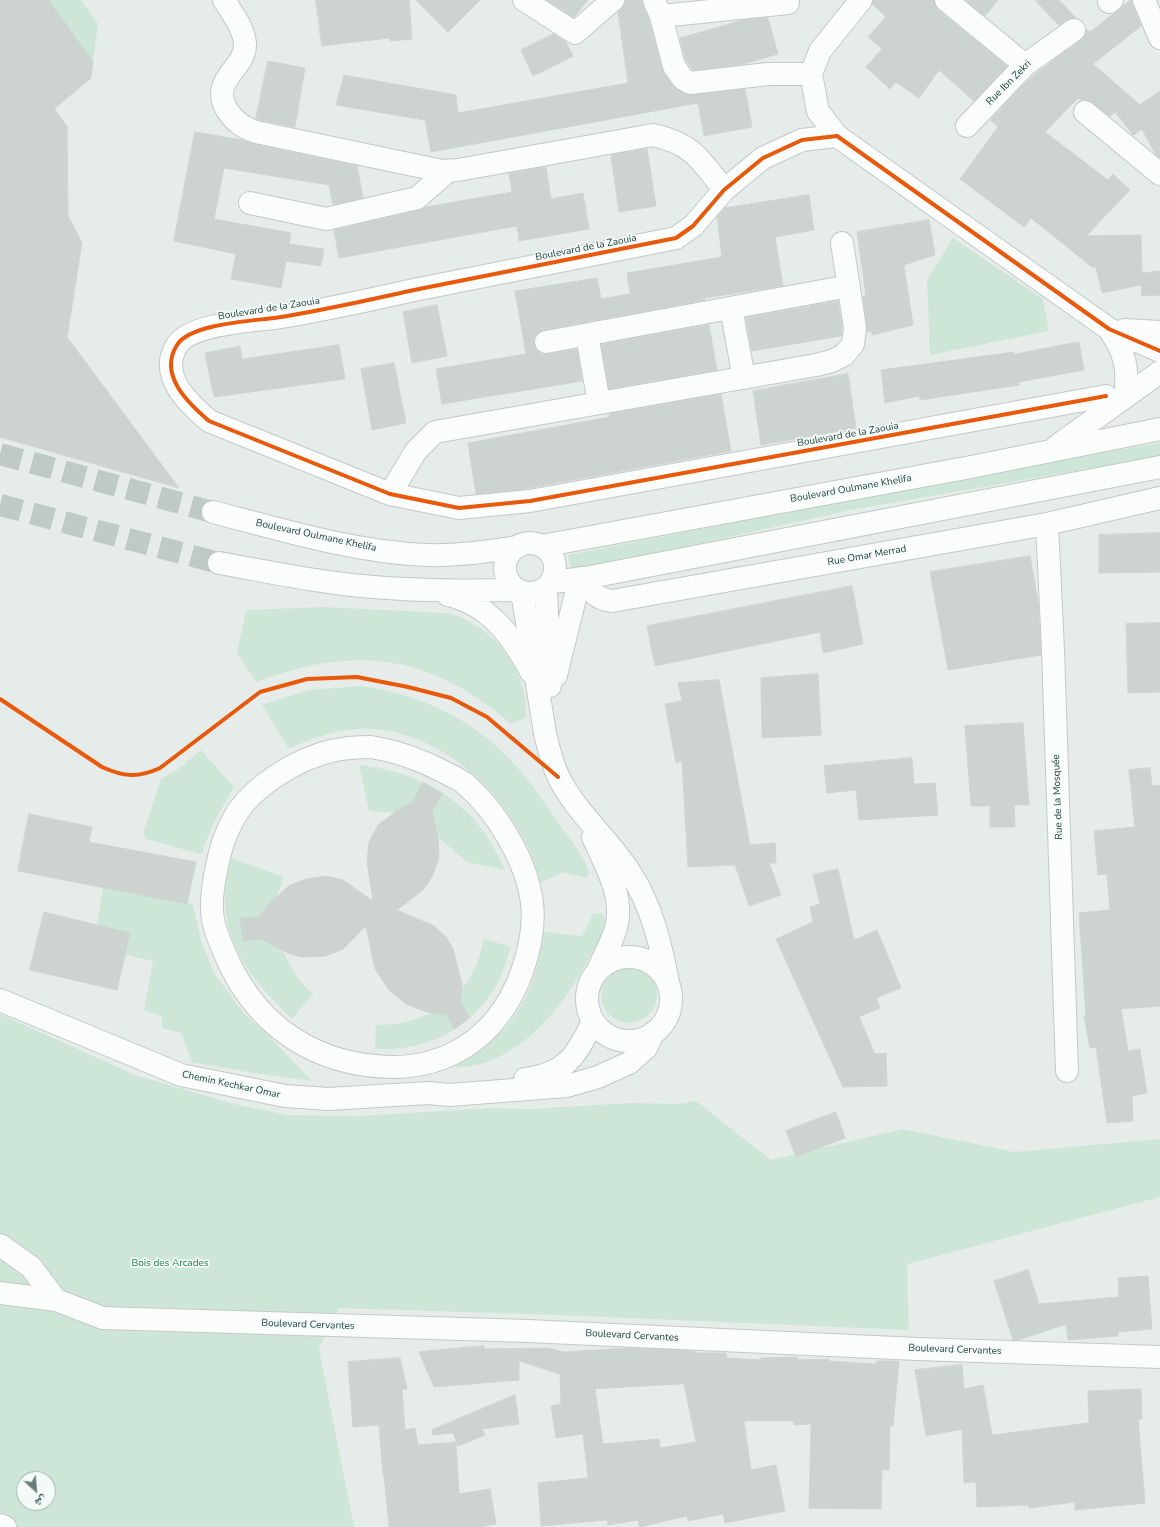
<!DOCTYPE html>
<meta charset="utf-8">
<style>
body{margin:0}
#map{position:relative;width:1160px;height:1527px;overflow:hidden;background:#e6ecea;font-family:"Nunito Sans","Noto Naskh Arabic",sans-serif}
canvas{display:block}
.north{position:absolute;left:16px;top:1471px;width:40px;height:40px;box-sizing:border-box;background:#f4faf8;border:1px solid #a0b0ad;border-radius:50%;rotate:154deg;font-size:11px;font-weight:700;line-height:16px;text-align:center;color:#21423d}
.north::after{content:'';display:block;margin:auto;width:14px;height:18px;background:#667e7a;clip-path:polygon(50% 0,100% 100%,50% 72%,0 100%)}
</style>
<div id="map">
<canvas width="1160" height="1527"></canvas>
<div class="north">ش</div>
</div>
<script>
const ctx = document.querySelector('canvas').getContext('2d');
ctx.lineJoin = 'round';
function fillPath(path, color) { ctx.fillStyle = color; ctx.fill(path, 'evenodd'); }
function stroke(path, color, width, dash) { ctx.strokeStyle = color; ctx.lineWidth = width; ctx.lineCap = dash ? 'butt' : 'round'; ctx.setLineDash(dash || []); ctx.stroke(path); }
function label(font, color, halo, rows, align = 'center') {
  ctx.font = font + ' "Nunito Sans",sans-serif'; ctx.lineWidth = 3.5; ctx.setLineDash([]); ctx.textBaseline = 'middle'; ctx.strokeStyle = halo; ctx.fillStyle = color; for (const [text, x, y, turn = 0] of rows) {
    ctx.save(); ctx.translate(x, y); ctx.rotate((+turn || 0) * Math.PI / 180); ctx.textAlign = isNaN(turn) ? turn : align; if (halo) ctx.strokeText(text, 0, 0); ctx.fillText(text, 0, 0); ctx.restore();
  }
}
fillPath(new Path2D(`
 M 48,0 L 81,0 L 98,24 L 93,61 Z
 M 953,238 L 1043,299 L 1049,331 L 930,355 L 927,280 Z
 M 1160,443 L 1160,456 L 846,511 L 572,572 L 568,555 L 1025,465 Z
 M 323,607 L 448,613 C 493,625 529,670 526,718 L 511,724 C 431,654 354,644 256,682 L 237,653 L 246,610 Z
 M 361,686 C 425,695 480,722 522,773 C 542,797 559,824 577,849 L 585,861 L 589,874 L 586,878 L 563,872 L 541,883 C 535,865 528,846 519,830 C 488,774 421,724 356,729 C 332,731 310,739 289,749 L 262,705 L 309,690 Z
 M 201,750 L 234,787 L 213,824 L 201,854 L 146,839 L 143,834 L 161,779 L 181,767 Z
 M 359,765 C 428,773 478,805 505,870 L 467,862 L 431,831 L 399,813 L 369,811 Z
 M 231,858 L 284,877 C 281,886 276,896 276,906 C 275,938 288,973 313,994 L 292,1019 C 243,971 211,930 231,858 Z
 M 103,887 L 193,904 L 201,941 L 214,973 L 245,1015 L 264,1031 L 312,1081 L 253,1073 L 192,1062 L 181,1033 L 162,1028 L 162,1016 L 144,1010 L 153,961 L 125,955 L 130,933 L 97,925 Z
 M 602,913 L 606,920 C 604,935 594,949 587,962 C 564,1003 535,1042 490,1061 C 480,1065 468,1066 457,1068 L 455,1063 C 515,1035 535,995 543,932 L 582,936 L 593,914 Z
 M 484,939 L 511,947 C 507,959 503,973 497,984 C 472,1029 425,1052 375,1049 L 376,1025 C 384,1024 393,1025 401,1023 C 428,1019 459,997 472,974 C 478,963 481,951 484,939 Z
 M601 995a28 28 0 1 1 56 0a28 28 0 1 1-56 0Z
 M 0,1014 L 135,1075 L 234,1104 L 288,1115 L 357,1116 L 493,1108 L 530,1109 L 630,1103 L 679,1104 L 696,1101 L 771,1160 L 903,1129 L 1014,1152 L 1160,1139 L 1160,1197 L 907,1264 L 909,1330 L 556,1315 L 339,1308 L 319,1349 L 354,1527 L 0,1527 ZM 24,1479 L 48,1479 L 48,1503 L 24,1503 Z`), '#cee6d8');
const building = new Path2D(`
 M 0,0 L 48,0 L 93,61 L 91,78 L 54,109 L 67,126 L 68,216 L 82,243 L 67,337 L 179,488 L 0,437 Z
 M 316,0 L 409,0 L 412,39 L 390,41 L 389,38 L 322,46 Z
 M 416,0 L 480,0 L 448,32 Z
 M 547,0 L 588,0 L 574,17 Z
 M 625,0 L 642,0 L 649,20 L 662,69 L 673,86 L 684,94 L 691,95 L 745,89 L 752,127 L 704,136 L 698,103 L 431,152 L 425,120 L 336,105 L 344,75 L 456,95 L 458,113 L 628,83 L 618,12 L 625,4 Z
 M 873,0 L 934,0 L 938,10 L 1007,66 L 974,101 L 939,70 L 919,98 L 896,82 L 890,89 L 866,67 L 882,49 L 868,37 L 886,17 L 872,4 Z
 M 966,0 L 998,0 L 985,16 Z
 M 1035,0 L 1059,0 L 1076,18 L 1067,20 L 1059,25 Z
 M 1131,0 L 1141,26 L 1093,64 L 1140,105 L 1160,91 L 1160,158 L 1156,155 L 1142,129 L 1133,135 L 1115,112 L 1110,116 L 1087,100 L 1081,100 L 1078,98 L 1045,132 L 1108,180 L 1113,174 L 1130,190 L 1086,236 L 1141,235 L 1142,273 L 1160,271 L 1160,295 L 1142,296 L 1141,285 L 1102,293 L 1096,267 L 1092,267 L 1031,218 L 1024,227 L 960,179 L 998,127 L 991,121 L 993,117 L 1025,83 L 1039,71 L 1081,40 L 1085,36 L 1086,29 L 1090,32 Z
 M 768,18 L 778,54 L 740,65 L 693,70 L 686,61 L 680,38 L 743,20 Z
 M 554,34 L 566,42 L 573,56 L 533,76 L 521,50 Z
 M 268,61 L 305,68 L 295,127 L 256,119 Z
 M 195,132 L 242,140 L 253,144 L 357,166 L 363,198 L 333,205 L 329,185 L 224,168 L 214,219 L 291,233 L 289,244 L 324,249 L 321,266 L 286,261 L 281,288 L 231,279 L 236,254 L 174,241 Z
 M 647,149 L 656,206 L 619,212 L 611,155 Z
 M 546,167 L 551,199 L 583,193 L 589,229 L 519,241 L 517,226 L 339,258 L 334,230 L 420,210 L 426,207 L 512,192 L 509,174 Z
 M 809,195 L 814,230 L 775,237 L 783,286 L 705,298 L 705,300 L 543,330 L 538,333 L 534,338 L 534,345 L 536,350 L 541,354 L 548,354 L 577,349 L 582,381 L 442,404 L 436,369 L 526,354 L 515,291 L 597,278 L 601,299 L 630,294 L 627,273 L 722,257 L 717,217 L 725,208 Z
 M 929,220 L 935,255 L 904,265 L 913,325 L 872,335 L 871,331 L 867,332 L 863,296 L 866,296 L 857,232 Z
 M 838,301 L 842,328 L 841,336 L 752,351 L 746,318 Z
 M 437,305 L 447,356 L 412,363 L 403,312 Z
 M 709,325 L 717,370 L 609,389 L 601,344 Z
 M 1079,342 L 1084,370 L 1019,382 L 1019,385 L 920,400 L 919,396 L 885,403 L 881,370 L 1014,352 L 1014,354 Z
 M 339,345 L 345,379 L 214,397 L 205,353 L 240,346 L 242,359 Z
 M 394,363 L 406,423 L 372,430 L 361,369 Z
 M 848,374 L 856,428 L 761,445 L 753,391 Z
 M 721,394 L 731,451 L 518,490 L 476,494 L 468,443 L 610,417 L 609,414 Z
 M 1160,533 L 1160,572 L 1099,573 L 1099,535 Z
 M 1030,556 L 1038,602 L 1041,655 L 948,670 L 930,572 Z
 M 852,586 L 863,644 L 823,653 L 820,632 L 655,666 L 647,626 Z
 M 1160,623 L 1160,692 L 1128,693 L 1126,624 Z
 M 818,674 L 821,735 L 762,738 L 761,678 Z
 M 719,680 L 750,845 L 775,843 L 776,863 L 769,863 L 781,895 L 749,906 L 735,865 L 688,867 L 682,761 L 676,763 L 665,704 L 682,701 L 678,683 Z
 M 1023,723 L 1029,805 L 1014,805 L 1015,827 L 990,827 L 990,806 L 971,806 L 965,726 Z
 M 912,758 L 914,784 L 935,783 L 938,815 L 859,820 L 856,790 L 827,793 L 824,766 Z
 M 1150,768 L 1152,786 L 1160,785 L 1160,1006 L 1121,1009 L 1128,1051 L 1140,1049 L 1147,1093 L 1132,1096 L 1133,1121 L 1107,1123 L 1096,1047 L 1090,1048 L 1084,1016 L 1086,1016 L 1079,913 L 1110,910 L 1107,874 L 1098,875 L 1094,831 L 1135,827 L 1129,770 Z
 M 423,782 L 442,794 L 432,812 L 438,837 L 439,857 L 432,877 L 423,890 L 397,910 L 434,926 L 446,937 L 453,949 L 462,984 L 461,1004 L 470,1017 L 455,1029 L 446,1015 L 426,1012 L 406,1004 L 389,990 L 375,969 L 366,926 L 343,949 L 326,956 L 301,957 L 288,953 L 261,939 L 243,941 L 240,918 L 258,917 L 272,901 L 290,885 L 306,879 L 326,876 L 343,880 L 373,901 L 367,861 L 369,842 L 378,825 L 398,810 L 413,802 Z
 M 29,814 L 92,827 L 89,842 L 196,862 L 187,904 L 18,871 Z
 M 838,869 L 854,940 L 877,930 L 901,988 L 876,998 L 880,1008 L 859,1017 L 875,1054 L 886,1053 L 887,1086 L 843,1087 L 776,939 L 813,922 L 810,907 L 820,904 L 813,875 Z
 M 44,912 L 130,933 L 117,990 L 30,970 Z
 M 836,1112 L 845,1138 L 796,1157 L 786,1131 Z
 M 1028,1270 L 1039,1304 L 1119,1297 L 1118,1278 L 1148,1276 L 1152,1329 L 1118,1332 L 1118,1336 L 1068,1340 L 1066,1324 L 1018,1340 L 1013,1340 L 994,1281 Z
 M 484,1346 L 484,1349 L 548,1348 L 563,1352 L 630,1348 L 695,1351 L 695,1353 L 726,1353 L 727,1358 L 761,1360 L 761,1358 L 798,1357 L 798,1360 L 829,1359 L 829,1361 L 876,1364 L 876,1361 L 899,1361 L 893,1426 L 890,1425 L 889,1470 L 882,1470 L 881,1509 L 809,1508 L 811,1424 L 794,1425 L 794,1421 L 744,1421 L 751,1470 L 776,1465 L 785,1511 L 725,1523 L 723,1514 L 688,1521 L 687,1516 L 640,1527 L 638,1520 L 608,1525 L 607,1520 L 541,1526 L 538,1483 L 588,1478 L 583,1434 L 556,1438 L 551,1406 L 561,1404 L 560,1374 L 519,1361 L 519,1380 L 434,1387 L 419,1352 ZM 684,1384 L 696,1442 L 660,1448 L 659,1439 L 603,1444 L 595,1389 Z
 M 400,1358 L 407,1389 L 402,1390 L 405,1430 L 415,1428 L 418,1445 L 456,1442 L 459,1494 L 490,1489 L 496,1524 L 479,1527 L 389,1527 L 384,1475 L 383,1475 L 379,1425 L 353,1427 L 348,1362 Z
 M 962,1365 L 964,1389 L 983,1385 L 992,1435 L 1089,1423 L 1088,1391 L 1141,1389 L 1142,1419 L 1138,1419 L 1145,1503 L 1075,1510 L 1075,1502 L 1029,1508 L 1028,1505 L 977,1507 L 976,1482 L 964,1483 L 962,1429 L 926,1436 L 915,1370 Z
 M 515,1395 L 519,1424 L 482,1429 L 485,1435 L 458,1446 L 453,1433 L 433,1435 L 432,1430 Z`);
fillPath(building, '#ccd3d1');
stroke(building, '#ced5d3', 1);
stroke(new Path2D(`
 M 0,454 L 213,512
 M 0,505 L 219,563`), '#bfcac7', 22, [22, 11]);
const street = new Path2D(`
 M 224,0 C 232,13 244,28 245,44 C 246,69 209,79 227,110 C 235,122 242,127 256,132 L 442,171 L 458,170 L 653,135 C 693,144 700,159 724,190
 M 524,0 L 575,33 L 613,0
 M 654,0 L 661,16 L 674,66 L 683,79 L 690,83 L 768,74 L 811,74
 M 946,0 L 1025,65
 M 1109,2 L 1112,0
 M 661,16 L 788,3
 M 1085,112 L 1160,174
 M 967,126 L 1025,65 L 1074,30
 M 837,136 L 818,111 L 811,74 L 820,51 L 861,0
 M 250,203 L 326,219 L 417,198 L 448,171
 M 731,308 L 744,378
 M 1109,329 C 1125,353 1129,368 1125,397
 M 1124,330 L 1160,332
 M 587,335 L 599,403
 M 546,342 L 849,286
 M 1106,396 L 530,501 L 459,508 L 390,494 L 209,421 C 188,403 158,375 177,345 C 190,324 251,321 274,318 C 321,311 368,300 414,290 C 502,273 589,255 676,238 L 693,226 L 724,190 L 763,158 L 802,140 L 837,136 L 1109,329 L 1160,351
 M 390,494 L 416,451 L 435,432 L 816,365 L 832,361 L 844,355 L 853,344 L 855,328 L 842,243
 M 1047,524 L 1053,650 L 1067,1071
 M 585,578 C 589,592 597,599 612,601 L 1047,524 L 1160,498
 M 371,747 C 397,751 419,759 442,771 C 449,775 458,778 464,783 C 496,810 527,861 532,903 C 536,936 522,982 504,1008 C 479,1046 439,1067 393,1067 C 319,1066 261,1030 229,963 C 223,949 216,935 213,920 C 210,902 213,884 217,866 C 220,850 226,832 234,818 C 251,787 297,759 331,751 C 344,748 357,747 371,747 Z
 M 103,1318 L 528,1331 L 917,1349 L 1160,1357`);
const secondary = new Path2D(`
 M 1144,0 L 1160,38
 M 1057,446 L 1160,372
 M 213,512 C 282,530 354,552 426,555 C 456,556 487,552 517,547
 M505 568a25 25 0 1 1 50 0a25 25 0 1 1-50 0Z
 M 542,546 L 971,467 L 1160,429
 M 219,563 C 270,572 321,583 373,587 C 420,591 468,591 516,590
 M 552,582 L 585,578 L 1160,467
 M 546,588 L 550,686
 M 522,592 L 545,733 C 548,747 552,762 558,776 C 576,813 610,840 631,874 C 652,907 661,945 668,983
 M 448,595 C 489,604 513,637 531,672
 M 556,675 L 580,578
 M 593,837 C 605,865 625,897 616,928 C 612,942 604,956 598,970
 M587 999a42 42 0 1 1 84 0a42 42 0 1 1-84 0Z
 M 0,1000 L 181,1075 L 285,1096 L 328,1099 L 428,1093 L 449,1095 L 567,1086 L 598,1077 L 629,1063 L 646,1048 L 653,1033
 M 525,1079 C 565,1074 577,1056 593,1021
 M 0,1245 L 31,1267 L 56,1300 L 103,1318
 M 0,1293 L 56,1300
 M 0,1525 L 5,1527`);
stroke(street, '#c3c9c7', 24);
stroke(secondary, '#c1c9c7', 24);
stroke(street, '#fbfcfc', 22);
stroke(secondary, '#fbfcfc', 22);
stroke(new Path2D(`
 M 1106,396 L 530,501 L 459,508 L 390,494 L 209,421 C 188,403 158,375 177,345 C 190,324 251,321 274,318 C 321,311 368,300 414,290 C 502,273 589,255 676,238 L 693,226 L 724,190 L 763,158 L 802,140 L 837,136 L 1109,329 L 1160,351
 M 0,699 L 102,767 C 124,777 138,778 160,768 L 260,692 L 307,679 L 357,677 L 408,687 L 451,698 L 487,717 L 558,777`), '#e8590c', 4);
label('10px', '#21423d', '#f4faf8', [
 ["Rue Ibn Zekri",1009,83,-45],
 ["Boulevard de la Zaouia",586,248,-11],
 ["Boulevard de la Zaouia",269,309,-9],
 ["Boulevard de la Zaouia",848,435,-10],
 ["Boulevard Oulmane Khelifa",851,489,-10],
 ["Boulevard Oulmane Khelifa",316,536,12],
 ["Rue Omar Merrad",867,556,-10],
 ["Rue de la Mosquée",1058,797,-92],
 ["Chemin Kechkar Omar",231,1085,12],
 ["Boulevard Cervantes",308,1325,2],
 ["Boulevard Cervantes",632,1336,3],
 ["Boulevard Cervantes",955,1350,2]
]);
label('10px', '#267e51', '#f4faf8', [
 ["Bois des Arcades",170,1264]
]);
</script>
